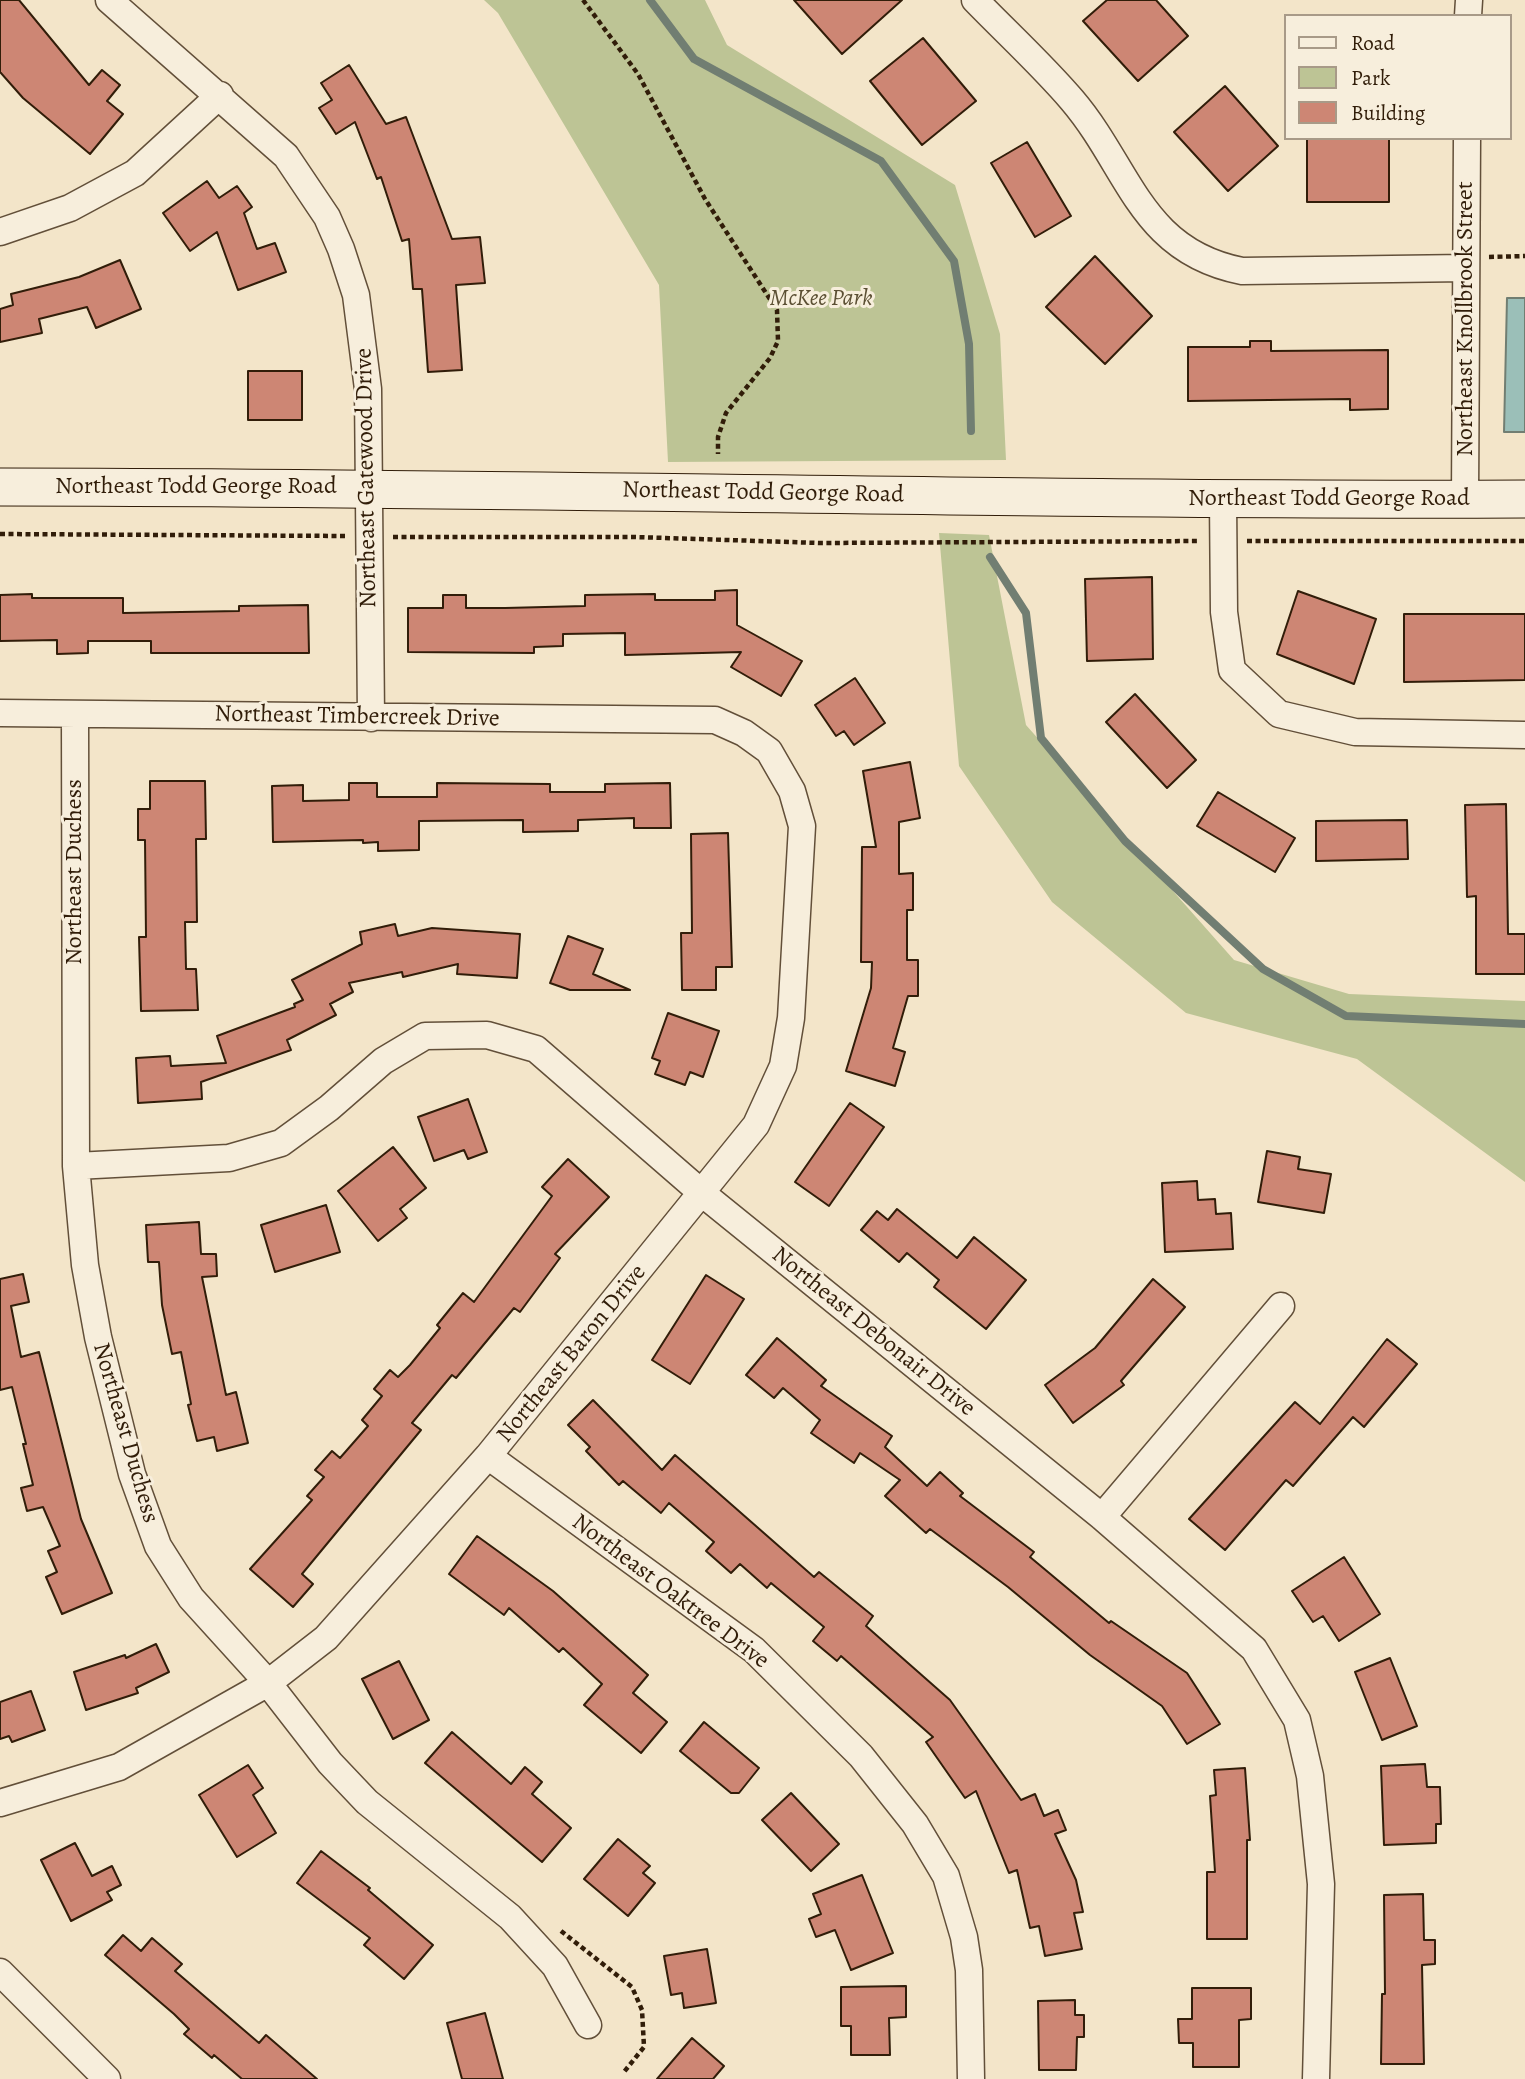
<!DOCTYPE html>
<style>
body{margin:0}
#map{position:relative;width:1525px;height:2079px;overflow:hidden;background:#f3e5c9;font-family:Alegreya,serif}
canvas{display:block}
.legend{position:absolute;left:1284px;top:14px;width:228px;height:126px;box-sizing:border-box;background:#f7eedc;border:2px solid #a89a88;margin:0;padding:9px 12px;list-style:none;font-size:21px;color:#311d09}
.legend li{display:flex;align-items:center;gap:14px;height:35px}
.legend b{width:35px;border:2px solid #a89a88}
</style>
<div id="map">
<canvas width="1525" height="2079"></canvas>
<ul class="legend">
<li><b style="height:9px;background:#f7eedc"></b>Road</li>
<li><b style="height:19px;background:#bdc495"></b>Park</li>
<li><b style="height:19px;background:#cd8674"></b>Building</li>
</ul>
</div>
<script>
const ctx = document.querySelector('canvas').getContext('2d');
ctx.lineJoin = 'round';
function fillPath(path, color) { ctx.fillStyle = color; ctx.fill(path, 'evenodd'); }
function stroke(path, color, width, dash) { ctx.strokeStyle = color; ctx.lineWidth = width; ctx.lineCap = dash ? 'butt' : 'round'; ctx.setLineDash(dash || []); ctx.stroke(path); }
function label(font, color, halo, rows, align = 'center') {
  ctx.font = font + ' Alegreya,serif'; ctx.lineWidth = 6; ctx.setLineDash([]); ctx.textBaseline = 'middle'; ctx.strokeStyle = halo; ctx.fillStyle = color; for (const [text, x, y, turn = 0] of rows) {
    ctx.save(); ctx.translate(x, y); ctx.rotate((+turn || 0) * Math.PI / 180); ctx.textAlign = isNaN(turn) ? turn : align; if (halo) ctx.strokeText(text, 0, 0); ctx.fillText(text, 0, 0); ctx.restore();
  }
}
fillPath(new Path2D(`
 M 484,0 L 705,0 L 727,45 L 955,185 L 1000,334 L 1006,460 L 668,462 L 659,285 L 498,13 Z
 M 939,533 L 989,535 L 1026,725 L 1234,960 L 1349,994 L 1525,1001 L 1525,1182 L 1357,1059 L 1186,1013 L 1052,902 L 959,766 Z`), '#bdc495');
const water = new Path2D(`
 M 1507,298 L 1525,298 L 1525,432 L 1504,432 Z`);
fillPath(water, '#9bbfb8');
stroke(water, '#717e72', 2);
stroke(new Path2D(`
 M 650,0 L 694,59 L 881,161 L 954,261 L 969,344 L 971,431
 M 990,557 L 1026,613 L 1041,738 L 1125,841 L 1263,969 L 1346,1016 L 1525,1024`), '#717e72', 8);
const building = new Path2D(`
 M 0,0 L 19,0 L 89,85 L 102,70 L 120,85 L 107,101 L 123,114 L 90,154 L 23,98 L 0,72 Z
 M 794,0 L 902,0 L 842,54 Z
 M 1107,0 L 1156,0 L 1188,36 L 1138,81 L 1083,21 Z
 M 923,38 L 976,101 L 922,145 L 870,81 Z
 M 349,65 L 386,124 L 406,117 L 452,239 L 480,237 L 485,283 L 456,285 L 462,370 L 428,372 L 422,289 L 413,289 L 409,239 L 402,241 L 381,177 L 377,179 L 355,122 L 336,134 L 319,108 L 332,100 L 321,83 Z
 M 1225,86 L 1278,146 L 1228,191 L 1174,132 Z
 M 1307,138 L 1389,138 L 1389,202 L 1307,202 Z
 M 1027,142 L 1071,216 L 1035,237 L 991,163 Z
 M 207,181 L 219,198 L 237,186 L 252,207 L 244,213 L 257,249 L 275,243 L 286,272 L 238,290 L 217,232 L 190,251 L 163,213 Z
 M 1095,256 L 1152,316 L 1105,364 L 1046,307 Z
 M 120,260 L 141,309 L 96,328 L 87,307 L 39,319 L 42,333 L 0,342 L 0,309 L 13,305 L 11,294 L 79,277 Z
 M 1250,341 L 1271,341 L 1271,351 L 1388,350 L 1388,409 L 1350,410 L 1350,399 L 1188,401 L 1188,347 L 1250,347 Z
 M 248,371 L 302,371 L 302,420 L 248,420 Z
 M 1152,577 L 1153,659 L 1087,661 L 1085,579 Z
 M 737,590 L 737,625 L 802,661 L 781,696 L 731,667 L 741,652 L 625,655 L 625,633 L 563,634 L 563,646 L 534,647 L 534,653 L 408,652 L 408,608 L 443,608 L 443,595 L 466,595 L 466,608 L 505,608 L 585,606 L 585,595 L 655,594 L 655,600 L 715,600 L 715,591 Z
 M 1298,591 L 1376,619 L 1354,684 L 1277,654 Z
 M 32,594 L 32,598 L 123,598 L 123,613 L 239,611 L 239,606 L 308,605 L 309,653 L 151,653 L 151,641 L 88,641 L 88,653 L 57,654 L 57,640 L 0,641 L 0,595 Z
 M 1404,614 L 1525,614 L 1525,680 L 1404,682 Z
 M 855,678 L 885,723 L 854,745 L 844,731 L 836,736 L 815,705 Z
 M 1135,694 L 1196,760 L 1167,788 L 1106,722 Z
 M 910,762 L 920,818 L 899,822 L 899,874 L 913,873 L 913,910 L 907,910 L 907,960 L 918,960 L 918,996 L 908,996 L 893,1048 L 905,1052 L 895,1086 L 846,1071 L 871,988 L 872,962 L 861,962 L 862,847 L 876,847 L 863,771 Z
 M 150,781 L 205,781 L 206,839 L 196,839 L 197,922 L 185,922 L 186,969 L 196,969 L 198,1010 L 141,1011 L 139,937 L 146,937 L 145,840 L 138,840 L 138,809 L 150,809 Z
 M 349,783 L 377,783 L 377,797 L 437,797 L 437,783 L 550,784 L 550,792 L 605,792 L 605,784 L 670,783 L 671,828 L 634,828 L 634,818 L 578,820 L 578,831 L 523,832 L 523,820 L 419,821 L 419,850 L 378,851 L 378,842 L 363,843 L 363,840 L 273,842 L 272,786 L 303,785 L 303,801 L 349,800 Z
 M 1218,792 L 1295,838 L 1275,872 L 1197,826 Z
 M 1506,804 L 1508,934 L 1525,934 L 1525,974 L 1476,974 L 1476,896 L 1467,897 L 1465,805 Z
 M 1407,820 L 1408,859 L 1316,861 L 1316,821 Z
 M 728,833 L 732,967 L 716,967 L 716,990 L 682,990 L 681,933 L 692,933 L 691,834 Z
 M 395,924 L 398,936 L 432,928 L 520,934 L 517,978 L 457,974 L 458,964 L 403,977 L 402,972 L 349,983 L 353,992 L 330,1004 L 336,1015 L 287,1040 L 291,1050 L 201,1082 L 202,1099 L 138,1103 L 136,1058 L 170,1056 L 171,1066 L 226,1063 L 217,1036 L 295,1007 L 294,1004 L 303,1000 L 292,980 L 362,944 L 360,932 Z
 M 568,936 L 603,949 L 593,974 L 630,990 L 570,990 L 550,983 Z
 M 668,1013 L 719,1031 L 703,1077 L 690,1072 L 685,1085 L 655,1074 L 660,1061 L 652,1058 Z
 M 468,1099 L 487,1152 L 468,1159 L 464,1150 L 434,1161 L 418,1117 Z
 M 850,1103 L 884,1127 L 829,1206 L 795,1182 Z
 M 393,1147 L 426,1188 L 400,1209 L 407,1218 L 378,1241 L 338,1191 Z
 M 1267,1151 L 1300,1157 L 1298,1169 L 1331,1174 L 1324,1213 L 1258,1202 Z
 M 568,1159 L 609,1197 L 555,1254 L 560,1258 L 520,1312 L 514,1308 L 456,1378 L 452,1375 L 412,1423 L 421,1430 L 302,1574 L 313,1584 L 293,1607 L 250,1569 L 312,1500 L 307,1496 L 324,1477 L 315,1470 L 332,1451 L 340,1458 L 368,1426 L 362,1420 L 382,1396 L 374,1389 L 390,1370 L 398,1377 L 410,1365 L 440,1328 L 437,1325 L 463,1293 L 474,1302 L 552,1196 L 542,1187 Z
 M 1197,1181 L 1198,1200 L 1215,1199 L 1216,1214 L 1231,1213 L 1233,1249 L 1165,1252 L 1162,1183 Z
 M 326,1205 L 340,1252 L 275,1272 L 261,1225 Z
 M 897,1209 L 957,1258 L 974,1237 L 1026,1280 L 986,1329 L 934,1287 L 939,1280 L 907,1253 L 899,1262 L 861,1230 L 877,1211 L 888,1220 Z
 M 199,1222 L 201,1254 L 216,1254 L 217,1276 L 202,1277 L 226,1395 L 236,1392 L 248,1443 L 217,1451 L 214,1437 L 197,1441 L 188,1405 L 191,1404 L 181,1352 L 172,1354 L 162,1305 L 159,1262 L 148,1262 L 146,1225 Z
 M 23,1274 L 29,1302 L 11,1306 L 21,1357 L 39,1352 L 81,1519 L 112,1593 L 62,1614 L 46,1577 L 57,1572 L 48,1551 L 60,1546 L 43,1507 L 27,1511 L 21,1488 L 33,1485 L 23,1444 L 26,1444 L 12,1387 L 0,1390 L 0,1279 Z
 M 706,1275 L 744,1299 L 690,1384 L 652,1360 Z
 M 1153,1279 L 1185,1307 L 1121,1381 L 1124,1385 L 1073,1423 L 1045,1385 L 1095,1348 Z
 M 777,1338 L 826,1380 L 821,1386 L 892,1436 L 885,1447 L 927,1486 L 940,1472 L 963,1493 L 960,1496 L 1034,1552 L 1030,1557 L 1109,1623 L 1111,1621 L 1187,1673 L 1220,1724 L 1187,1744 L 1162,1706 L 1090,1655 L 1008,1587 L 930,1529 L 926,1533 L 885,1496 L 900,1480 L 860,1453 L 854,1463 L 811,1433 L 820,1420 L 783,1388 L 774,1398 L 746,1375 Z
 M 1387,1339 L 1417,1364 L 1364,1427 L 1353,1417 L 1293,1486 L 1286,1480 L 1225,1550 L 1189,1519 L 1295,1402 L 1320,1424 Z
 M 593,1400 L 662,1470 L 675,1455 L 814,1577 L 819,1572 L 873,1616 L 866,1626 L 950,1700 L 1021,1800 L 1035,1794 L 1044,1816 L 1058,1810 L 1066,1830 L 1055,1834 L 1076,1880 L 1083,1912 L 1074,1913 L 1082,1949 L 1045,1956 L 1039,1926 L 1030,1928 L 1017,1870 L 1009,1873 L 976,1791 L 965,1798 L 926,1742 L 933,1737 L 841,1656 L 837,1661 L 813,1641 L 824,1627 L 771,1583 L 767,1588 L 740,1564 L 731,1573 L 706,1551 L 714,1542 L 669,1503 L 661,1513 L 623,1481 L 619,1485 L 586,1451 L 590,1447 L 568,1425 Z
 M 477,1536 L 553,1591 L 648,1675 L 633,1693 L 667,1722 L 641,1753 L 584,1705 L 602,1684 L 563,1648 L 559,1652 L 509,1608 L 504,1615 L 449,1574 Z
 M 1344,1557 L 1380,1614 L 1339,1641 L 1323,1616 L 1313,1622 L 1292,1591 Z
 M 156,1644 L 169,1672 L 136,1688 L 138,1693 L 86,1710 L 74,1672 L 125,1655 L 126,1658 Z
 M 1390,1658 L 1417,1726 L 1382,1740 L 1355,1672 Z
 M 399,1661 L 429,1720 L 393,1739 L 362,1679 Z
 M 31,1691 L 45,1730 L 12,1742 L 9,1736 L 0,1739 L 0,1702 Z
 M 704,1722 L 759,1768 L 739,1793 L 731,1793 L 680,1751 Z
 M 452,1732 L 511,1784 L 525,1767 L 542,1782 L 532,1794 L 571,1828 L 542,1862 L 425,1763 Z
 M 1425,1764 L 1427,1787 L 1440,1787 L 1441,1824 L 1436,1824 L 1436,1843 L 1384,1845 L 1381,1766 Z
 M 248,1765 L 263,1788 L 253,1795 L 276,1833 L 237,1857 L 199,1795 Z
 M 1245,1768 L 1250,1840 L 1247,1840 L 1247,1939 L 1207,1939 L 1207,1872 L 1215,1872 L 1210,1796 L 1216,1795 L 1214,1770 Z
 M 791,1793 L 839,1844 L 811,1871 L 762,1820 Z
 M 618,1839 L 650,1866 L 643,1873 L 655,1883 L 628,1916 L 584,1879 Z
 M 75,1843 L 92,1876 L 112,1866 L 121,1885 L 107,1892 L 112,1900 L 71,1921 L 41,1860 Z
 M 321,1851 L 370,1888 L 368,1890 L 433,1945 L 404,1979 L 364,1945 L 370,1938 L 297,1883 Z
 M 862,1875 L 893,1953 L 851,1970 L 835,1930 L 816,1937 L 809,1919 L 821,1914 L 813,1894 Z
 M 1423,1894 L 1424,1940 L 1435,1940 L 1435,1964 L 1422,1965 L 1424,2064 L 1381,2064 L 1382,1994 L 1385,1994 L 1384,1895 Z
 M 123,1935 L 141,1951 L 152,1938 L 182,1964 L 175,1971 L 259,2043 L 266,2035 L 317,2079 L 242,2079 L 214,2055 L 212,2058 L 184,2034 L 189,2029 L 174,2014 L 105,1955 Z
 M 707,1949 L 716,2003 L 684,2008 L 682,1993 L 671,1995 L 664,1956 Z
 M 906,1986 L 906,2017 L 889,2018 L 890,2055 L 851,2055 L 851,2026 L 841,2026 L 841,1987 Z
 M 1192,1988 L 1251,1988 L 1251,2019 L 1239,2020 L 1239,2067 L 1193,2067 L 1193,2043 L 1179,2043 L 1178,2019 L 1192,2019 Z
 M 1075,2000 L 1075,2015 L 1084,2015 L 1084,2037 L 1077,2037 L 1076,2070 L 1039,2070 L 1038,2001 Z
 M 485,2013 L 503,2079 L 462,2079 L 447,2023 Z
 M 692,2038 L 724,2066 L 713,2079 L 657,2079 Z`);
fillPath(building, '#cd8674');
stroke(building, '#311d09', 2);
const minor = new Path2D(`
 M 109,0 L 286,156 L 327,217 L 341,249 L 356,295 L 368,389 L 371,718
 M 975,0 C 1007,33 1042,65 1072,100 C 1130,168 1140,251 1242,271 L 1466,268
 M 1468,16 L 1469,0
 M 0,232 L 70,208 L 135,173 L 220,95
 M 1465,499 L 1467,138
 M 1223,500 L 1224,612 L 1232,670 L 1279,714 L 1355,732 L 1525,735
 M 0,713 L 715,720 L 744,733 L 769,751 L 792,791 L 802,826 L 791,1018 L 783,1066 L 756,1125 L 488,1456 L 326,1638 L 268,1683 L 119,1767 L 0,1803
 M 75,714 L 76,1166 L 85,1265 L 98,1337 L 132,1474 L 158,1546 L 191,1598 L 268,1683 L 330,1763 L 367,1802 L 510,1917 L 555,1966 L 588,2025
 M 76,1166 L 229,1158 L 281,1143 L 329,1108 L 383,1061 L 425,1036 L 487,1035 L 536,1049 L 703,1194 L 1102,1517 L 1254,1649 L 1297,1720 L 1310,1776 L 1321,1884 L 1316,2079
 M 488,1456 L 754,1650 L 861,1756 L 915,1824 L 946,1876 L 964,1937 L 969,1970 L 971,2079
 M 1102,1517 L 1281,1306
 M 0,1972 L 107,2079`);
const secondary = new Path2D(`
 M 0,487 C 508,487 1017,501 1525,499`);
stroke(minor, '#624f39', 29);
stroke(secondary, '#311d09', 39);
stroke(new Path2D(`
 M 583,0 L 638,74 L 705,199 L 777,310 L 778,341 L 770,358 L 726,413 L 718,437 L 718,454
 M 1489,257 L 1525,256
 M 0,534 L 345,536
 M 393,537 L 635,537 L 820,543 L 1200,541
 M 1247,541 L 1525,541
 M 561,1931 L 632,1987 L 642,2010 L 644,2047 L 624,2072`), '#311d09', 4.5, [5, 3.5]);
stroke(minor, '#f7eedc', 26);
stroke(secondary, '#f7eedc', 37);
label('italic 24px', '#5b4f33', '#f7eedc', [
 ["McKee Park",821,299]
]);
label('24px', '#311d09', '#f7eedc', [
 ["Northeast Knollbrook Street",1466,319,-90],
 ["Northeast Gatewood Drive",367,478,-91],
 ["Northeast Todd George Road",196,487],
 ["Northeast Todd George Road",763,493,1],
 ["Northeast Todd George Road",1329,499],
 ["Northeast Timbercreek Drive",357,717,1],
 ["Northeast Duchess",75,872,-90],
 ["Northeast Debonair Drive",873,1332,39],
 ["Northeast Baron Drive",572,1354,-51],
 ["Northeast Duchess",125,1433,74],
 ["Northeast Oaktree Drive",670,1592,37]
]);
</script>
